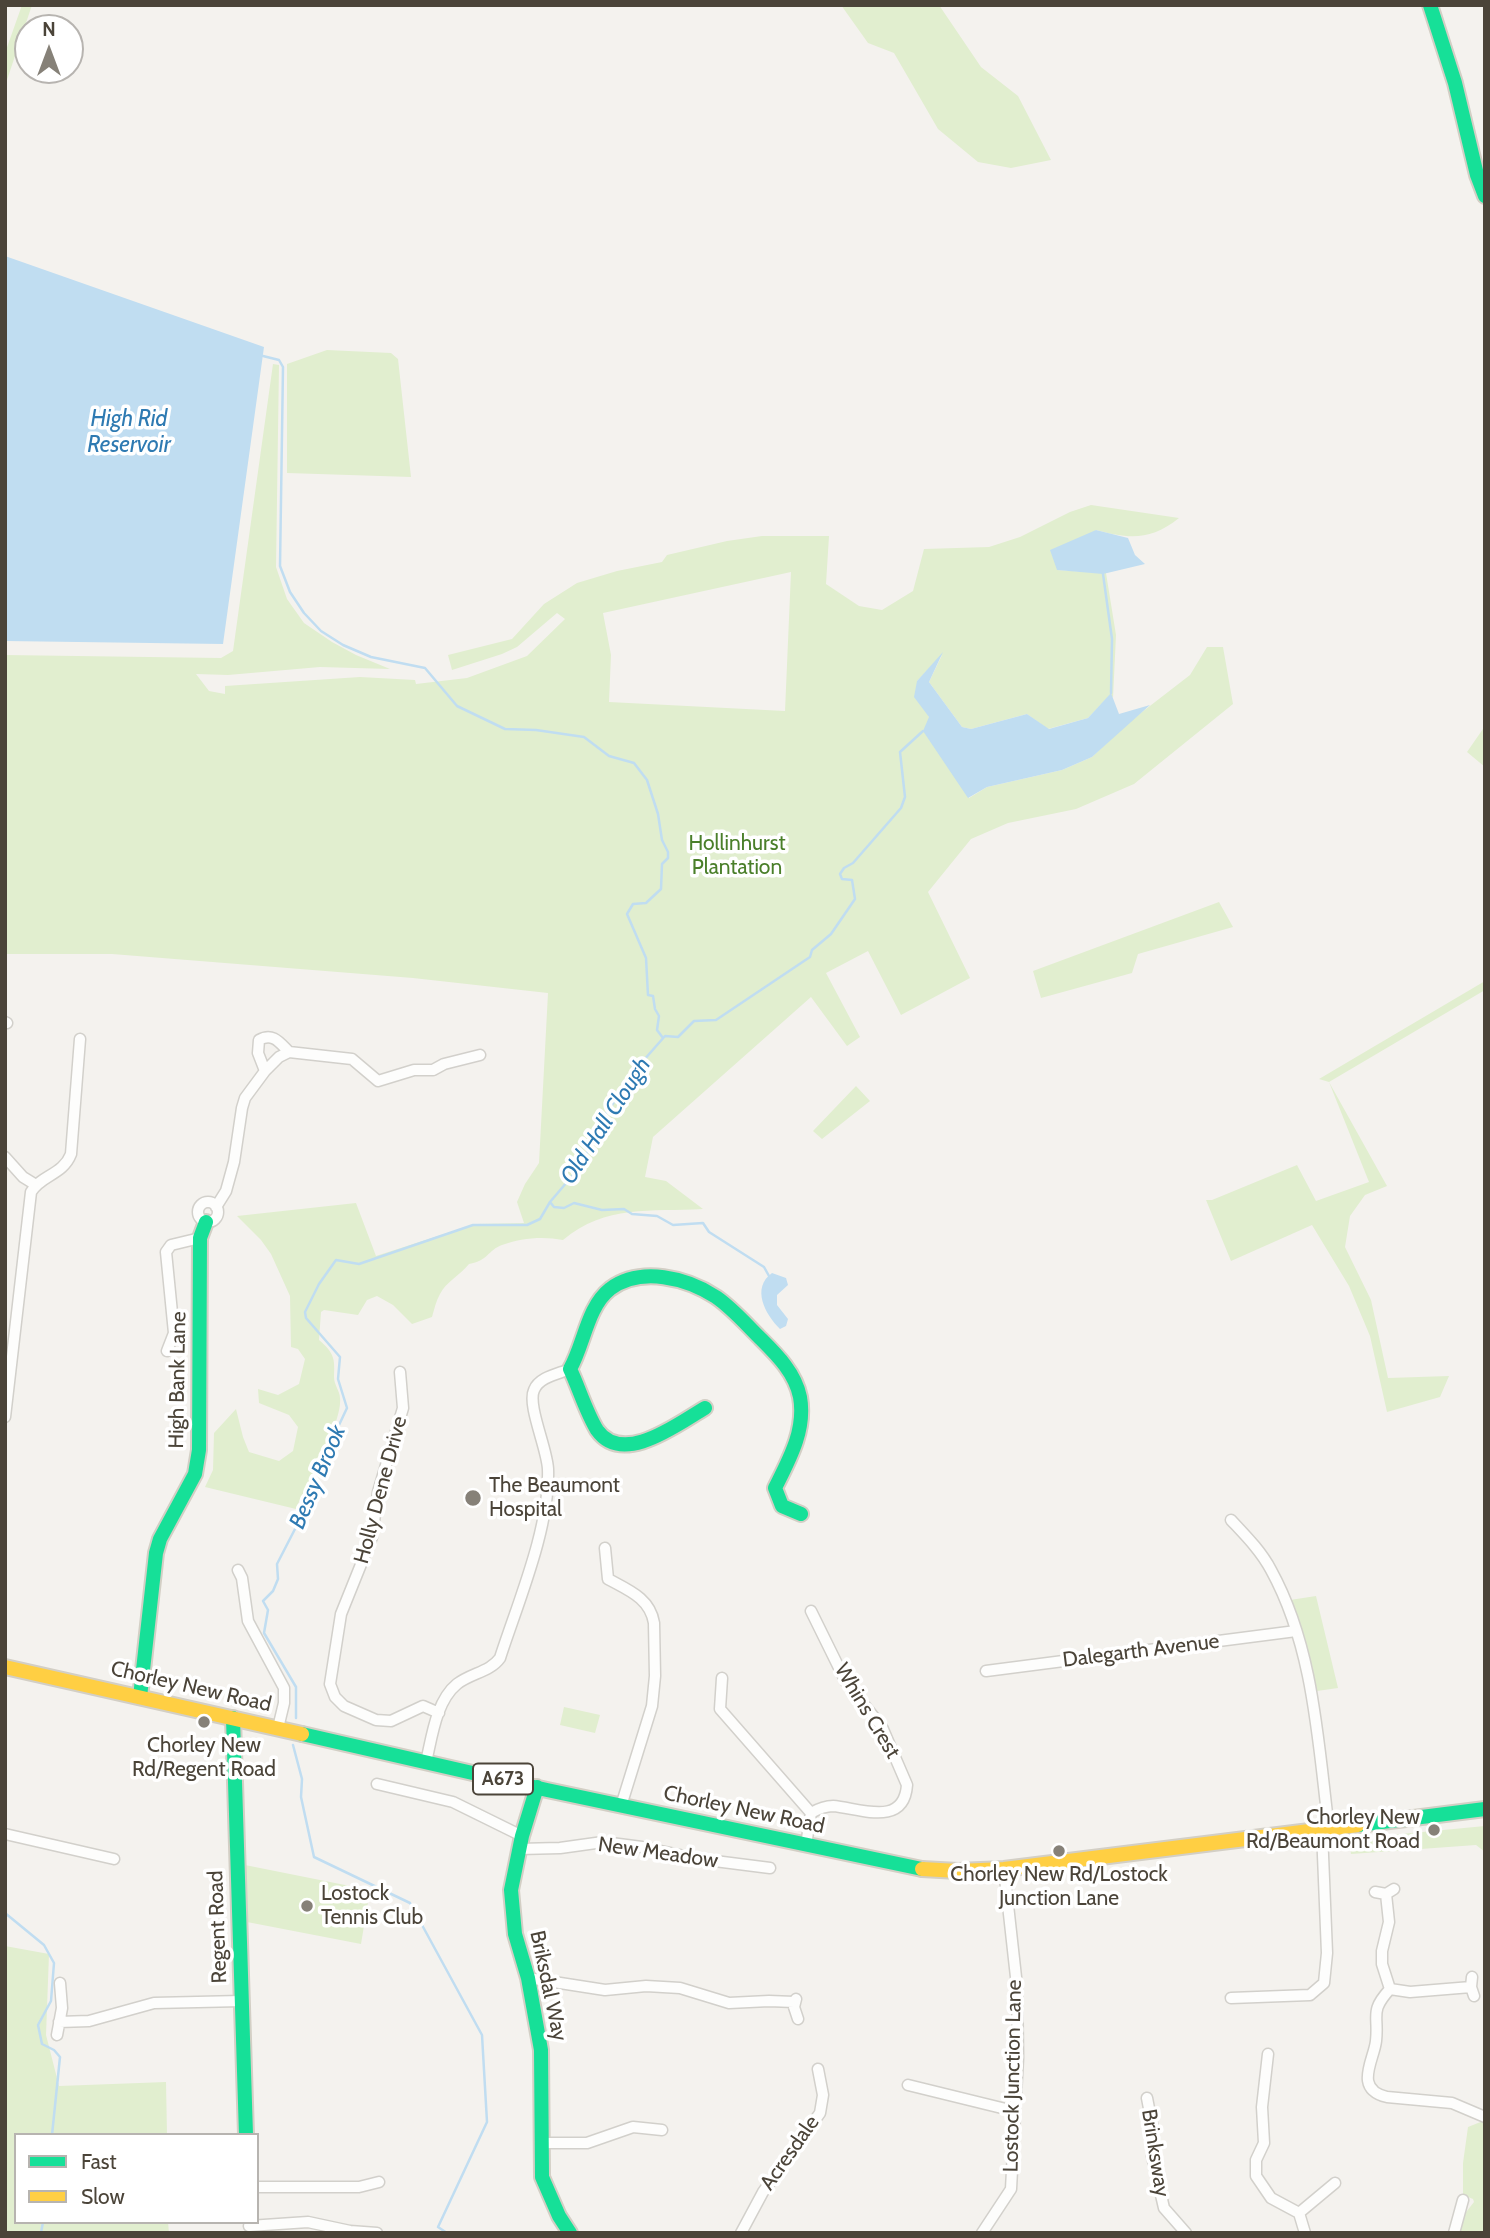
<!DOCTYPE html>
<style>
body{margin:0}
#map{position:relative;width:1490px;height:2238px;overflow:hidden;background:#f4f2ee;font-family:Cabin,sans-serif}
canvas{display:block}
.frame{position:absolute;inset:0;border:7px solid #4b4439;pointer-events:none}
.legend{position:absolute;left:14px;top:2133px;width:245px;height:91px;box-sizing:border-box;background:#fff;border:2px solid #b7b4b0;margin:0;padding:9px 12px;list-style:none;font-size:21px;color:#4b4439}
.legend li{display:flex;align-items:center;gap:14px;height:35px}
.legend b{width:35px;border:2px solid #b7b4b0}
.north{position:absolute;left:14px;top:14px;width:70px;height:70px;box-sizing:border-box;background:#fff;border:2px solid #b7b4b0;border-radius:50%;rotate:0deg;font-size:19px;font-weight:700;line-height:28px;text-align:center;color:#4b4439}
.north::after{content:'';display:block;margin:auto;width:24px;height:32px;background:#868178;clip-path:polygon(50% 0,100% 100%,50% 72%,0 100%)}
</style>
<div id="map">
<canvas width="1490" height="2238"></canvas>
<div class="frame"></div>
<ul class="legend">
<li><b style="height:9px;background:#16e098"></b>Fast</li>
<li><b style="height:9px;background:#ffcf43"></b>Slow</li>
</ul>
<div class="north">N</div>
</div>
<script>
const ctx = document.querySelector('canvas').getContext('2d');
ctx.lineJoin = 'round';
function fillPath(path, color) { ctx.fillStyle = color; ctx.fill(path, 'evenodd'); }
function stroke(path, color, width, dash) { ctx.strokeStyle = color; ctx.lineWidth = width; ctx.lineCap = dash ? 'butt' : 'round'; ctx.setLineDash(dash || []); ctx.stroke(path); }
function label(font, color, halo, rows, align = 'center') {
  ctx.font = font + ' Cabin,sans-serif'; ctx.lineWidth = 7; ctx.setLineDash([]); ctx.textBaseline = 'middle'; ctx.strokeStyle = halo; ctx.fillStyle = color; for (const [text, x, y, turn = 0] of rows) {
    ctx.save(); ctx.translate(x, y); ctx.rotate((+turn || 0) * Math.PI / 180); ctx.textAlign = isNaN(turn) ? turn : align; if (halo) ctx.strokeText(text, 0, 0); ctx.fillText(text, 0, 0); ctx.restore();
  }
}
fillPath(new Path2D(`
 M 22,5 L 32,5 L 5,86 L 5,53 Z
 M 841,5 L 939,5 L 981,67 L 1018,96 L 1051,160 L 1011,168 L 978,162 L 938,129 L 894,53 L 868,43 Z
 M 327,350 L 391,353 L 398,359 L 411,477 L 287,473 L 287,364 Z
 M 273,364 L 279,365 L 276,567 L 287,599 L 304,623 L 332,642 L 356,655 L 390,669 L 320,667 L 228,675 L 196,674 L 209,691 L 225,694 L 225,686 L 360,677 L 415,680 L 416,684 L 467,678 L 527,656 L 565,619 L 557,613 L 517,647 L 502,654 L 452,670 L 448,655 L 512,639 L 544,604 L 577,583 L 617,571 L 662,562 L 667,555 L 727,541 L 762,536 L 829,536 L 826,584 L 859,606 L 882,610 L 913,591 L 924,549 L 989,547 L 1020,537 L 1070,512 L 1091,505 L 1179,518 C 1150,541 1129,539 1096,530 L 1057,570 L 1106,573 L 1116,635 L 1113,698 L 1111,694 L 1088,718 L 1048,729 L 1027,714 L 971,729 L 962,727 L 929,682 L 942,655 L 917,681 L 929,717 L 969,798 L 987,787 L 1062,770 L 1092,757 L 1124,726 L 1190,675 L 1207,647 L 1223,647 L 1233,704 L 1134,784 L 1076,809 L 1008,823 L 971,839 L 928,892 L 970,978 L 901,1015 L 868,951 L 826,973 L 860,1037 L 847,1046 L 811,997 L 653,1137 L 645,1177 L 666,1181 L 703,1209 C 650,1212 606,1204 563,1240 C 543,1236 521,1238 502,1245 C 488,1250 488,1261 469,1264 C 460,1275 446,1282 440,1294 C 436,1301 434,1310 432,1317 L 412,1324 L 393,1305 L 377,1296 L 367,1300 L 358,1315 L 324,1310 L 321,1312 L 319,1340 C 334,1353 335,1358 334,1377 C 334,1385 340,1391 340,1398 C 343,1421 307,1485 296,1509 L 205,1487 L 213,1470 L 214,1433 L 236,1409 L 243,1437 L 249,1452 L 279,1461 L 293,1451 L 298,1427 L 289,1415 L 259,1403 L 258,1389 L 278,1395 L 299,1384 L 305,1359 L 298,1349 L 291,1347 L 290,1296 L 271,1254 L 261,1240 L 237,1216 L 356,1203 L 376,1256 L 475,1224 L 524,1223 L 517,1202 L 525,1184 L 539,1163 L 548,993 L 413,978 L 112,954 L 5,954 L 5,655 L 221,658 L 233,651 ZM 791,572 L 785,711 L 609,702 L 611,655 L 603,613 Z
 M 1485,726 L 1485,767 L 1467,752 Z
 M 1219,902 L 1233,927 L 1138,954 L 1132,973 L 1041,998 L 1033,971 Z
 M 1485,981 L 1485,990 L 1329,1082 L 1387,1186 L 1365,1195 L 1350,1216 L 1345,1247 L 1371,1300 L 1388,1378 L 1449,1376 L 1440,1397 L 1387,1412 L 1370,1336 L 1349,1286 L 1312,1225 L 1231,1261 L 1206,1200 L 1212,1200 L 1297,1165 L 1316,1201 L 1369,1182 L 1329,1082 L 1319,1079 Z
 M 856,1086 L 870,1101 L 822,1139 L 813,1131 Z
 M 1316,1596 L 1338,1688 L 1317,1691 L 1303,1635 L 1290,1600 Z
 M 564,1707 L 600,1715 L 595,1733 L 560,1725 Z
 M 1485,1826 L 1485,1852 L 1476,1845 L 1351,1854 L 1349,1839 Z
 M 245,1865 L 370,1890 L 361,1944 L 247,1922 Z
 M 5,1946 L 49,1954 L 46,2035 L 59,2086 L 166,2082 L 167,2135 L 16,2135 L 16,2222 L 168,2222 L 169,2233 L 5,2233 Z
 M 1483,2121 L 1485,2122 L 1485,2233 L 1458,2233 L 1463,2216 L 1474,2202 L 1473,2199 L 1463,2195 L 1463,2163 L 1468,2127 Z`), '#e1eecf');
fillPath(new Path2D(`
 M 5,256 L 264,347 L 223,644 L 5,641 Z
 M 1096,530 L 1128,538 L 1135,555 L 1145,564 L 1103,574 L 1057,570 L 1050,550 Z
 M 943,652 L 929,682 L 962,727 L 971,729 L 1027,714 L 1049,729 L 1088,718 L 1111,693 L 1119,714 L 1150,705 L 1092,757 L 1062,770 L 987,787 L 968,798 L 923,731 L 929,717 L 914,697 L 917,681 Z
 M 772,1273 L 786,1278 L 788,1285 L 777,1295 L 777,1305 L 788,1319 L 786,1326 L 780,1329 C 765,1314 751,1288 772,1273 Z`), '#c0ddf1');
stroke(new Path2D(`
 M 263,356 L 279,360 L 283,367 L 280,566 L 290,592 L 304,613 L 321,631 L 343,645 L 371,657 L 425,668 L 457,706 L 505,729 L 536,730 L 584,737 L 609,756 L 634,763 L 647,780 L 658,814 L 662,840 L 668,852 L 668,858 L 662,864 L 661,889 L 646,903 L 633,904 L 627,914 L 646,958 L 648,995 L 653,996 L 655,1009 L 659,1016 L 657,1030 L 663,1038
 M 1103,574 L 1112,639 L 1111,693
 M 550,1202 L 554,1207 L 564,1208 L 574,1203 L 602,1210 L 624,1209 L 632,1214 L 657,1216 L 673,1225 L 703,1223 L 709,1232 L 764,1267 L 769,1276
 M 296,1718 L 296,1687 L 264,1633 L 268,1610 L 263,1601 L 273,1591 L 278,1579 L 277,1564 L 295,1529 L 301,1523 L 299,1510 L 347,1408 L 338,1379 L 340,1357 L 306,1318 L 305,1312 L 319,1284 L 336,1260 L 359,1264 L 473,1225 L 527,1225 L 540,1219 L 550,1202 L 584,1162 L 593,1133 L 636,1069 L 665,1036 L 678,1037 L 694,1021 L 716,1020 L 810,957 L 812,950 L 831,934 L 855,899 L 852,880 L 842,879 L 840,874 L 844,868 L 853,863 L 901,808 L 905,797 L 900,752 L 923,731
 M 293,1745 L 302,1779 L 301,1797 L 314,1857 L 410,1903 L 482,2035 L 487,2122 L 438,2227 L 447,2233
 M 5,1913 L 44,1945 L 54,1963 L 51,2001 L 38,2025 L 42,2044 L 54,2050 L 60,2057 L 52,2135
 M 41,2233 L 43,2222`), '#c0ddf1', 2.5);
const street = new Path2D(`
 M 5,1022 L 7,1023
 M 265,1071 L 258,1053 L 259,1040 C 273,1032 280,1043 289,1052
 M 5,1157 L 23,1177 L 36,1185
 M198 1212a10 10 0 1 1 20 0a10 10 0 1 1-20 0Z
 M 216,1207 L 226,1191 L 234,1162 L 242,1108 L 245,1098 L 265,1071 L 279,1057 L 289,1052 L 352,1059 L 378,1081 L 414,1070 L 433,1070 L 444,1064 L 480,1055
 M 167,1351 L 174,1333 L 166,1252 L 171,1245 L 200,1238
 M 400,1372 L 403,1408 L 378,1492 L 372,1537 L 341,1614 L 330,1684 L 335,1697 L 344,1706 L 376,1720 L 391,1721 L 423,1706 L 439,1713
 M 5,1417 L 31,1192 C 41,1175 63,1175 71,1154 L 80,1039
 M 1231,1520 C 1246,1536 1261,1551 1271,1570 C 1314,1648 1318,1743 1329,1830
 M 605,1548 L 608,1579 C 628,1590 650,1598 654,1623 L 655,1676 L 652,1706 L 621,1806
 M 238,1570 L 242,1578 L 248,1621 L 284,1688 L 284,1703 L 278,1728
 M 811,1611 L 846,1682 L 882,1727 L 907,1785 C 904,1828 859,1808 833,1806 C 825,1806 818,1809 811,1813
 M 986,1671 L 1296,1631
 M 722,1678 L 720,1709 L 811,1813 L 806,1845
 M 426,1762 C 432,1737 436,1701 457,1684 C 471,1673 490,1672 500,1658 C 518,1602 550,1528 548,1469 C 547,1448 527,1405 534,1390 C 539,1377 558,1374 570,1369
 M 377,1784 L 453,1802 L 522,1836
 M 5,1834 L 114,1859
 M 519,1849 L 560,1848 L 603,1842 L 642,1847 L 699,1859 L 770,1868
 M 1375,1892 L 1386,1894 L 1394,1889
 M 1386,1894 L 1389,1922 L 1382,1951 L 1382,1964 L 1390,1989 C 1369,2012 1379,2015 1376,2041 C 1374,2060 1353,2089 1387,2097 L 1452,2103 L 1485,2117
 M 1472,1977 L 1471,1987 L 1474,1996
 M 528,1978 L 605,1990 L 646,1986 L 680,1988 L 729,2003 L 769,2001 L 794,2002
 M 1390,1989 L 1410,1992 L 1471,1987
 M 1231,1998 L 1310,1995 L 1324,1983 L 1327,1953 L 1322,1831
 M 796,1999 L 794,2007 L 798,2019
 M 59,2022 L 89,2021 L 154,2003 L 241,2001
 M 57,2035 L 62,2008 L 60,1983
 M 1268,2054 L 1262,2107 L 1264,2143 L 1256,2160 L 1256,2176 L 1271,2198 L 1299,2213 L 1305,2233
 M 908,2085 L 1014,2111
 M 1147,2098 L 1153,2129 L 1152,2156 L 1164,2208 L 1186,2233
 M 541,2143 L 587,2143 L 633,2127 L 662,2130
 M 257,2187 L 359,2187 L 379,2182
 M 1299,2213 L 1335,2183
 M 249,2226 L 308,2222 L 350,2231 L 377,2233
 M 741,2233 L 763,2192 L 820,2113 L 823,2095 L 818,2069
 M 982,2233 L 1011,2189 L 1018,2058 L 1017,1986 L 1004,1869
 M 1454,2233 L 1463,2200`);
const fast = new Path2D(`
 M 1430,5 L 1455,83 L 1477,175 L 1485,196
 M 705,1408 C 679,1423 623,1467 597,1430 C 586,1412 579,1388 570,1369 C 584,1345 587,1307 610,1289 C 641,1266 687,1278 716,1297 C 732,1308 745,1323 759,1337 C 776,1354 795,1372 800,1397 C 806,1430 789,1460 775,1488 L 782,1506 L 801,1514
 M 140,1697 L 156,1553 L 160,1539 L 195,1474 L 199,1450 L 200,1238 L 206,1222
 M 233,1718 L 246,2135
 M 302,1734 L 547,1790 L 922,1869
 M 537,1787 L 522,1836 L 511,1890 L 515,1934 L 528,1978 L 541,2050 L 542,2177 L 559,2216 L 570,2233
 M 1358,1825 L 1485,1809`);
const slow = new Path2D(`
 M 5,1667 L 302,1734
 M 922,1869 L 958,1871 L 1004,1869 L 1358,1825`);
stroke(street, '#d2d0cb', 13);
stroke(fast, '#d3cfc5', 18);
stroke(slow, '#d3cfc5', 18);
stroke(street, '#fdfdfc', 10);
stroke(fast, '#16e098', 14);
stroke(slow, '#ffcf43', 14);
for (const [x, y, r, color] of [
 [473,1498,9,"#868178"],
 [204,1722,7,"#868178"],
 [1434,1830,7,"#868178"],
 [1059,1851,7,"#868178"],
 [307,1906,7,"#868178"]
]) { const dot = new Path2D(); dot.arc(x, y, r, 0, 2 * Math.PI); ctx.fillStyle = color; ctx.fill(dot); stroke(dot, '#fff', 2.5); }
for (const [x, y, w] of [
 [503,1779,60]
]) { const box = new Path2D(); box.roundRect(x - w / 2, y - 15.5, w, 31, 5); ctx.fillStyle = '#fff'; ctx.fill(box); stroke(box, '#4b4439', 2); }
label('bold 19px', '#4b4439', null, [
 ["A673",503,1779]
]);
label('21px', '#4a7f2a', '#fff', [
 ["Hollinhurst",737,844],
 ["Plantation",737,868]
]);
label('21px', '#4b4439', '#fff', [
 ["High Bank Lane",178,1380,-89],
 ["Holly Dene Drive",381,1490,-75],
 ["Dalegarth Avenue",1141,1651,-7],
 ["Chorley New Road",191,1687,13],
 ["Whins Crest",867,1711,59],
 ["Chorley New Road",744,1810,12],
 ["New Meadow",658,1853,8],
 ["Regent Road",218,1927,-92],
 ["Briksdal Way",548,1986,78],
 ["Lostock Junction Lane",1013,2076,-89],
 ["Acresdale",790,2153,-55],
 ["Brinksway",1155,2153,81]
]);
label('21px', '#4b4439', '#fff', [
 ["The Beaumont",489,1486],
 ["Hospital",489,1510],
 ["Chorley New",204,1746,"center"],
 ["Rd/Regent Road",204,1770,"center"],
 ["Chorley New",1420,1818,"right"],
 ["Rd/Beaumont Road",1420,1842,"right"],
 ["Chorley New Rd/Lostock",1059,1875,"center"],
 ["Junction Lane",1059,1899,"center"],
 ["Lostock",321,1894],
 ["Tennis Club",321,1918]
], 'left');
label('italic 23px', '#2e7ab2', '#fff', [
 ["High Rid",129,419],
 ["Reservoir",129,445],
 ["Old Hall Clough",606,1121,-57],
 ["Bessy Brook",318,1477,-67]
]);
</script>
